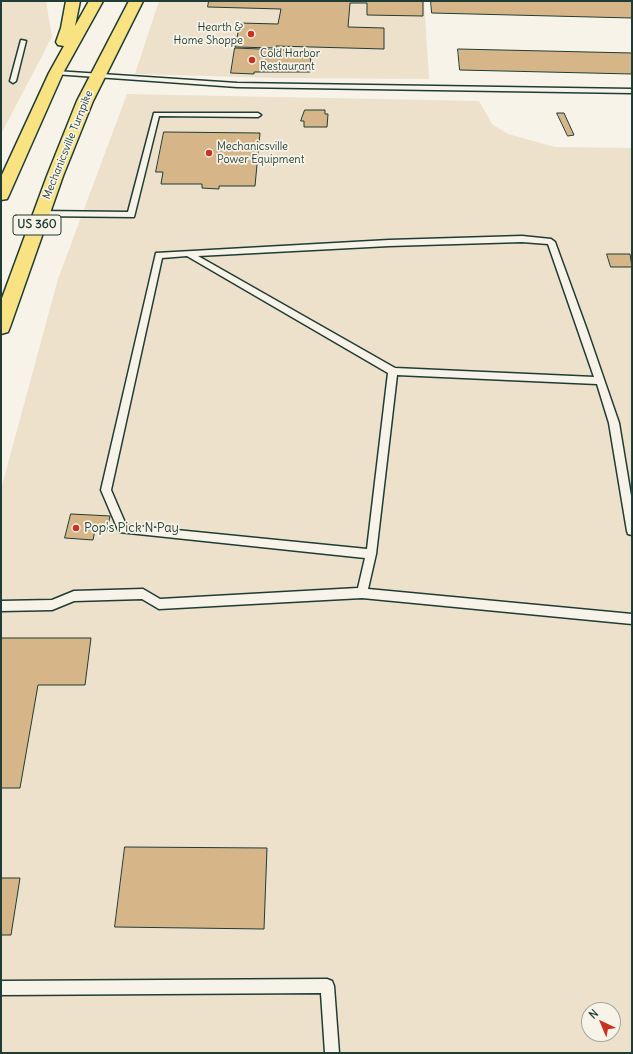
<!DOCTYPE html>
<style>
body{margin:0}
#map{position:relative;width:633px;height:1054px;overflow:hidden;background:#f7f3e8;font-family:Delius,sans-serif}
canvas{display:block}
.frame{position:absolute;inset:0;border:2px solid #1f3d34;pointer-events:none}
.north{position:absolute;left:581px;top:1002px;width:40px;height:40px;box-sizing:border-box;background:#f7f3e8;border:1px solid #a1aaa0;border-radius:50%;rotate:316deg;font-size:11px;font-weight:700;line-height:16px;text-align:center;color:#1f3d34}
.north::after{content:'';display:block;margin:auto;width:14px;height:18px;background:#c8321e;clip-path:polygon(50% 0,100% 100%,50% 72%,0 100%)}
</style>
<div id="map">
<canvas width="633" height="1054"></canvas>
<div class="frame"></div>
<div class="north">N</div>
</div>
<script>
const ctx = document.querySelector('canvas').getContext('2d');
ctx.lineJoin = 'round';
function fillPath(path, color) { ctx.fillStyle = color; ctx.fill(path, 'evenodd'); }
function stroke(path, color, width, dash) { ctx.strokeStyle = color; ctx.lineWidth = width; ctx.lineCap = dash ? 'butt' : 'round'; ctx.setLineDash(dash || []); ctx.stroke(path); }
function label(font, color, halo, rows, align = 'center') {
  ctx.font = font + ' Delius,sans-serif'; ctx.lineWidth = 3.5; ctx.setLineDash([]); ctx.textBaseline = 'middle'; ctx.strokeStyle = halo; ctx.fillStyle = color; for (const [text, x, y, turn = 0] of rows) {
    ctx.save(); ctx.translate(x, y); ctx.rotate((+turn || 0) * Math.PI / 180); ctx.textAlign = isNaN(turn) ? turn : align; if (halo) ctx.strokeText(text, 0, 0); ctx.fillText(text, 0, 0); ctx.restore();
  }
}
fillPath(new Path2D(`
 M 1,1 L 46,1 L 52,37 L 1,134 Z
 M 159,1 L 424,1 L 429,79 L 276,78 L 135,74 Z
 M 127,94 L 479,101 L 492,124 L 508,134 L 555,147 L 632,148 L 632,1053 L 1,1053 L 1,489 L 58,279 ZM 589,1010 L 613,1010 L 613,1034 L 589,1034 Z`), '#ede1cc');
const building = new Path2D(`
 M 209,1 L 423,1 L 423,16 L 367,15 L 367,3 L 350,3 L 348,27 L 384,28 L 384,49 L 276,46 L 276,48 L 235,47 L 240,23 L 278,24 L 281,9 L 208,7 Z
 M 431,1 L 632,1 L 632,18 L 432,13 Z
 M 235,48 L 311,51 L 310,72 L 254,72 L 254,74 L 231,73 Z
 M 458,49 L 632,53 L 632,74 L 460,70 Z
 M 305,110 L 325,110 L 325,114 L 328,114 L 327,127 L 304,127 L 304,121 L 301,121 Z
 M 557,113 L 564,113 L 574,135 L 568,136 Z
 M 164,132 L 260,133 L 255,186 L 219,186 L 219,189 L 202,188 L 202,184 L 161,184 L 163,172 L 156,172 Z
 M 607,254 L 630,254 L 632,267 L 611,267 Z
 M 71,514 L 110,516 L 107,531 L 95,530 L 93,540 L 65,538 Z
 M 1,638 L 91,638 L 85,685 L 38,685 L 20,788 L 1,788 Z
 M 125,847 L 267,848 L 264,929 L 115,927 Z
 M 1,878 L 20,878 L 11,935 L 1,935 Z`);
fillPath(building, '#d6b689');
stroke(building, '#1f3d34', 1);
const lane = new Path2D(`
 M 21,40 L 26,41 L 16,81 L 13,83 L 10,81 Z
 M 56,71 L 237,83 L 632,89 L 632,93 L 237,87 L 54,74 L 54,72 Z
 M 154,113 L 258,113 L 261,115 L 258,117 L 159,116 L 134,217 L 37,216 L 36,214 L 40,211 L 128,212 Z
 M 522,236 L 551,239 L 555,242 L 587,330 L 619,423 L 632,502 L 632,535 L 628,534 L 627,531 L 609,423 L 597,384 L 397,375 L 376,554 L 368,589 L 632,614 L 632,624 L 362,598 L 159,609 L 142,599 L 74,601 L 52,610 L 1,611 L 1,601 L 52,600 L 74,591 L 143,589 L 160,599 L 358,588 L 365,558 L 119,532 L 101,490 L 156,253 L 389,240 ZM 522,242 L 548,244 L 594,377 L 395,368 L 198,256 L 389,246 ZM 187,256 L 388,373 L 367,549 L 126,525 L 111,490 L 162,258 Z
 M 327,979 L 332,981 L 334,986 L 339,1053 L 325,1053 L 321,993 L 1,995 L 1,981 Z`);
const highway = new Path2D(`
 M 66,1 L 80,1 L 75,26 L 89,1 L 103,1 L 63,73 L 9,195 L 7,199 L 1,200 L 1,177 L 49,73 L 64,46 L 58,45 L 56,42 L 61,28 Z
 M 129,1 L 143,1 L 93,101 L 63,176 L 10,327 L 8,332 L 1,334 L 1,301 L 47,176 L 77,101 Z`);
stroke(lane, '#1f3d34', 3);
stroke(highway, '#1f3d34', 3);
fillPath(lane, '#f7f3e8');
fillPath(highway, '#f8e281');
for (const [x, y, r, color] of [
 [251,34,4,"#c8321e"],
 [252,60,4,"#c8321e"],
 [209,153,4,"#c8321e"],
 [76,528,4,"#c8321e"]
]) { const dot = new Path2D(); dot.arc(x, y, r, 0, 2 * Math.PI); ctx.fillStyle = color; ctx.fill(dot); stroke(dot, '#f7f3e8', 1.5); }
label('11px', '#1f3d34', '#f7f3e8', [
 ["Hearth &",243,28,"right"],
 ["Home Shoppe",243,41,"right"],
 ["Cold Harbor",260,54],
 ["Restaurant",260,67],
 ["Mechanicsville",217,147],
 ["Power Equipment",217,160]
], 'left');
label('11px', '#1f3d34', '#f7f3e8', [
 ["Mechanicsville Turnpike",68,145,-68]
]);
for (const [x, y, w] of [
 [37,225,48]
]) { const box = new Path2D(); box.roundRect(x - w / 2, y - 10, w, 20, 3); ctx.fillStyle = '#f7f3e8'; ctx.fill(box); stroke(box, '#1f3d34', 1); }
label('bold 12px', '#1f3d34', null, [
 ["US 360",37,225]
]);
label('13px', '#1f3d34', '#f7f3e8', [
 ["Pop's Pick N Pay",84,528]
], 'left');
</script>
